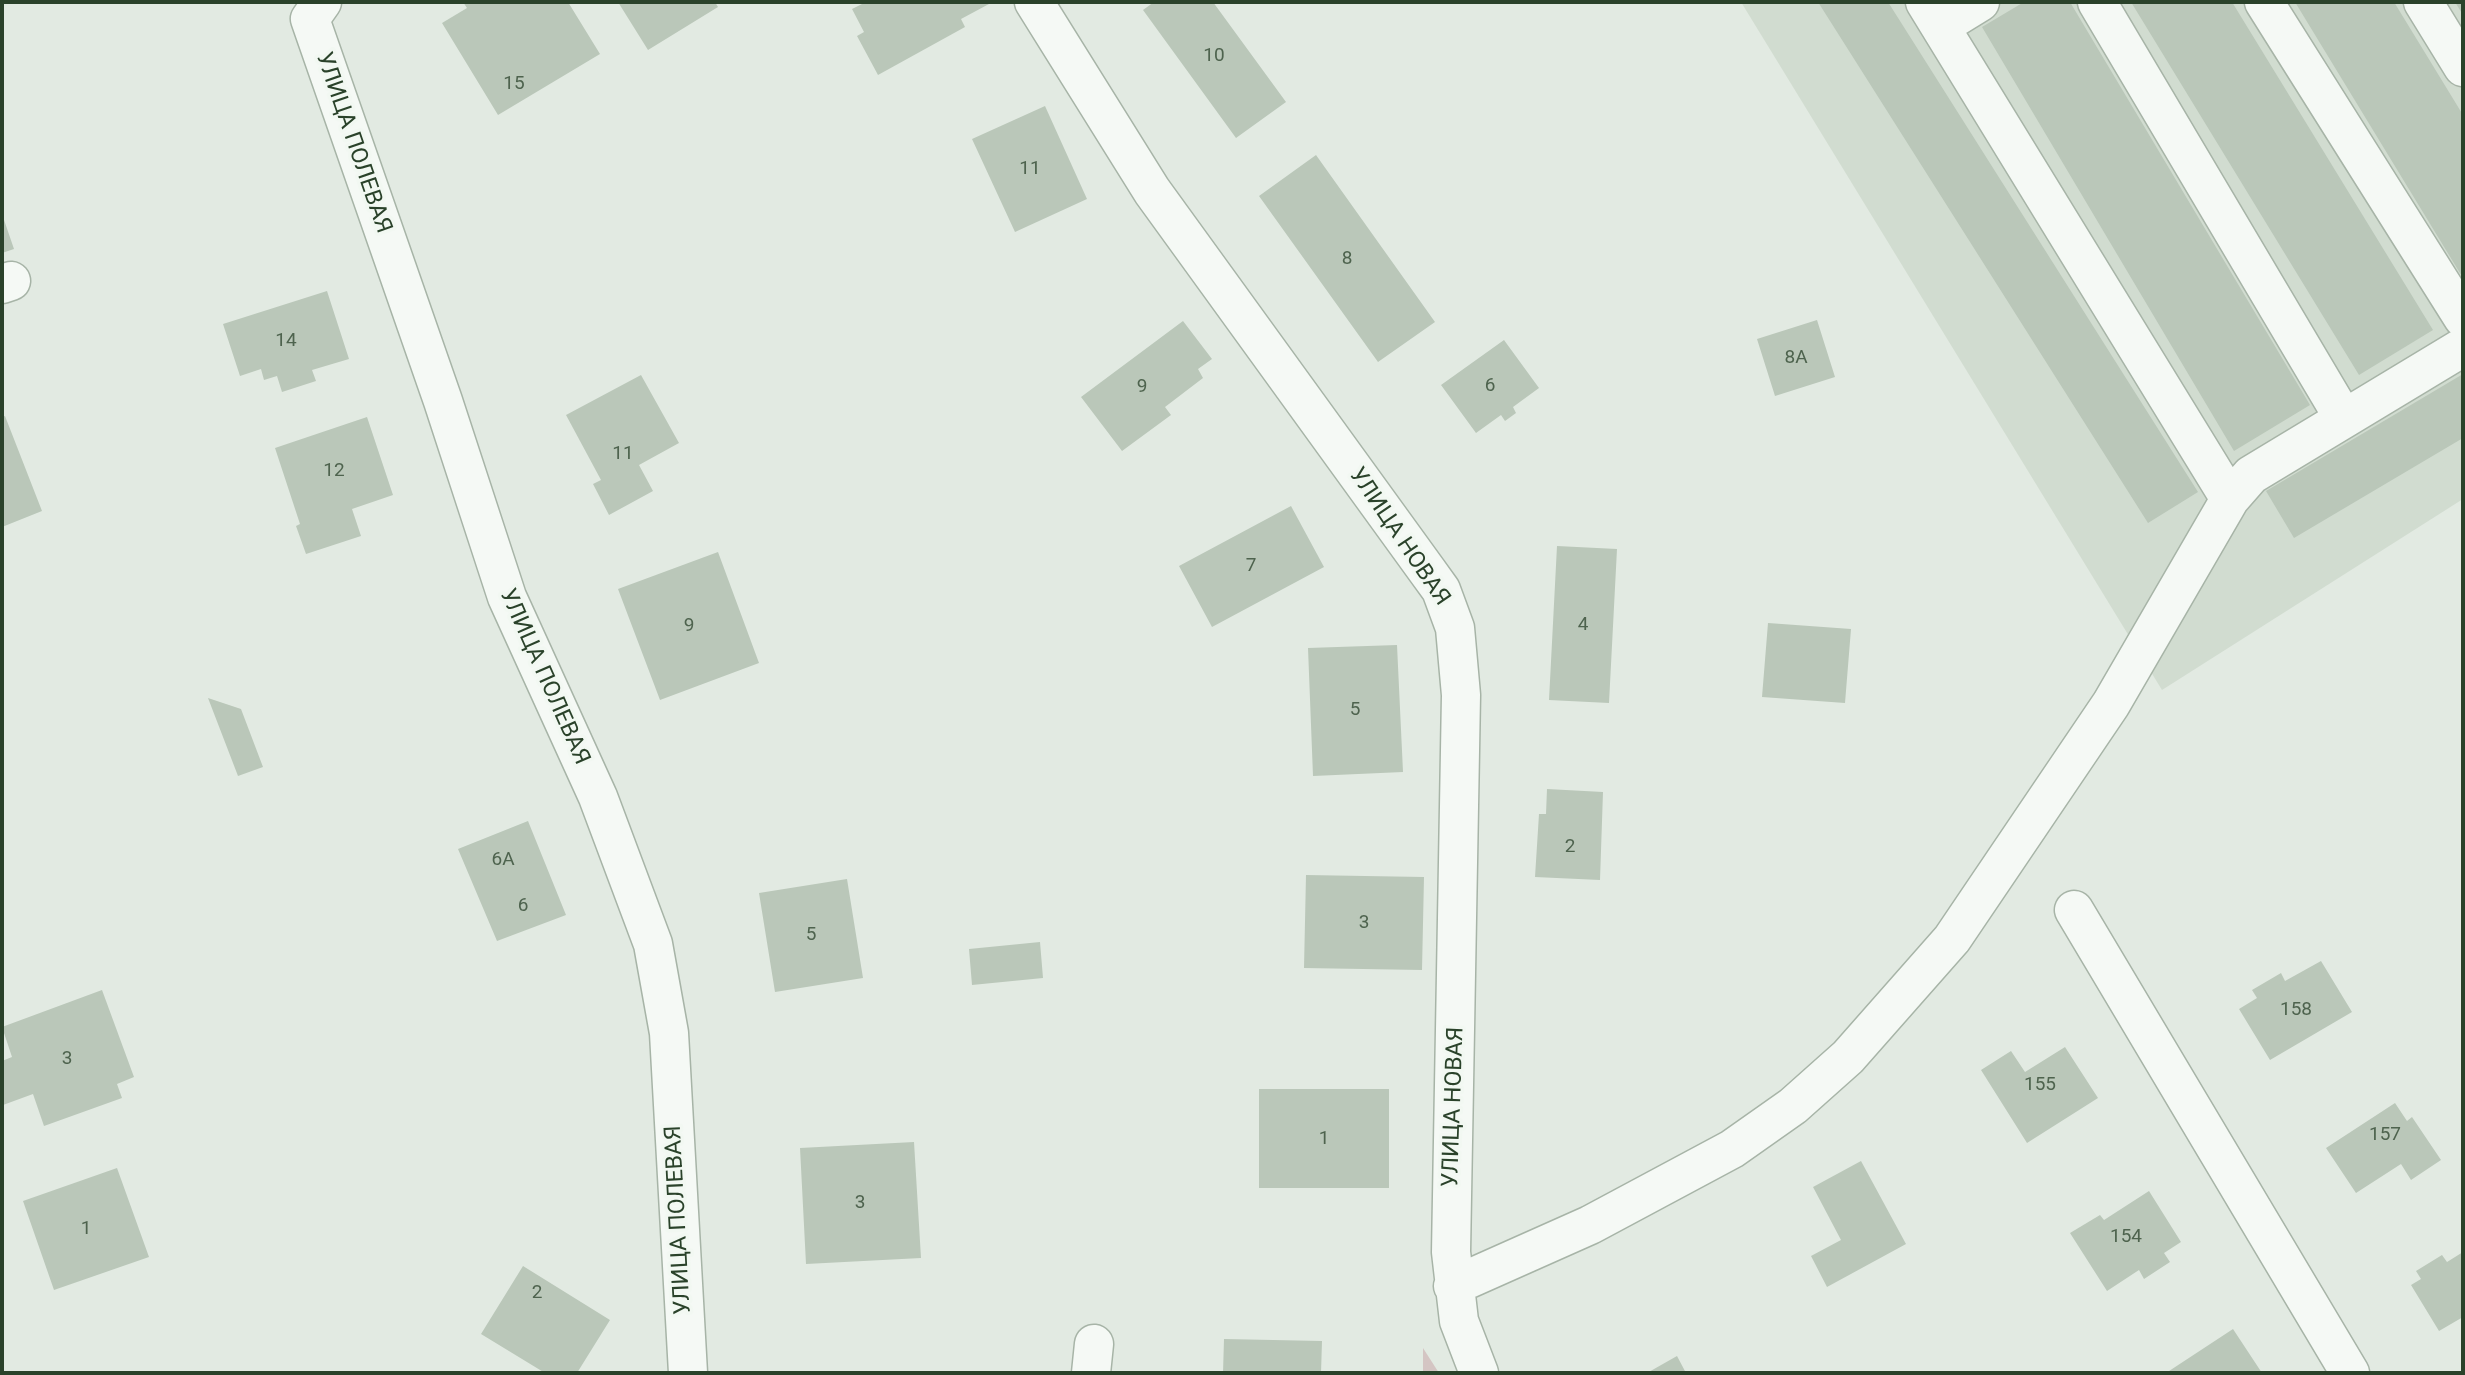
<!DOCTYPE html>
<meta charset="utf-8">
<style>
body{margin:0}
#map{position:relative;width:2465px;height:1375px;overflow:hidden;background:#e2eae2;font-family:Roboto,sans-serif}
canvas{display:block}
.frame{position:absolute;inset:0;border:4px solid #2a422a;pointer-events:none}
</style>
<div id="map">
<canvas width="2465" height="1375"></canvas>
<div class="frame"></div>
</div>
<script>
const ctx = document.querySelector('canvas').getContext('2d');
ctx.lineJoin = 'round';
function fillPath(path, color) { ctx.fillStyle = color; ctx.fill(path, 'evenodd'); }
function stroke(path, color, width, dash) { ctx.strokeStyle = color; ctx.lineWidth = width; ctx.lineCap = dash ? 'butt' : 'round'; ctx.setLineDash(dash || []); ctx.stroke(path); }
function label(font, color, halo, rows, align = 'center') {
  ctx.font = font + ' Roboto,sans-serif'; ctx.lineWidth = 7; ctx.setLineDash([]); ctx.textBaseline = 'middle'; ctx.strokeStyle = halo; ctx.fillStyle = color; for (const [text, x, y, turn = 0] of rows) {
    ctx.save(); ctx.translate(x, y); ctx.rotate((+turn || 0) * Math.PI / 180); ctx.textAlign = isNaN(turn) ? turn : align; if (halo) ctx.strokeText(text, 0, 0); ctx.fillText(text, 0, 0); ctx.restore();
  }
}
fillPath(new Path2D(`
 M 1741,2 L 2463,2 L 2463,499 L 2162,690 Z`), '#d1dcd0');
fillPath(new Path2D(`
 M 1423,1348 L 1439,1373 L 1423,1373 Z`), '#d4c5c3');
fillPath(new Path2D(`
 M 463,2 L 568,2 L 600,54 L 498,115 L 442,23 L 467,8 Z
 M 618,2 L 715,2 L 718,7 L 648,50 Z
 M 866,2 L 988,2 L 989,4 L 961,19 L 965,27 L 878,75 L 857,36 L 864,32 L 852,9 Z
 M 1154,2 L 1213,2 L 1286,102 L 1236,138 L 1143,10 Z
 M 1818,2 L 1888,2 L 2198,492 L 2148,523 Z
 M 2024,2 L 2070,2 L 2310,405 L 2234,451 L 1982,27 Z
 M 2131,2 L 2232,2 L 2433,330 L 2359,375 Z
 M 2295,2 L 2394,2 L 2463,115 L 2463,278 Z
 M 2455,2 L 2463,2 L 2463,15 Z
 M 1045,106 L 1087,199 L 1015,232 L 972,139 Z
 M 1316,155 L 1435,322 L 1378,362 L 1259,196 Z
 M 2,214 L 14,249 L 2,253 Z
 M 327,291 L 349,359 L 312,370 L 316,381 L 282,392 L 277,376 L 264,380 L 261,369 L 240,376 L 223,324 Z
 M 1817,320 L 1835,377 L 1775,396 L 1757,339 Z
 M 1183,321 L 1212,359 L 1198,369 L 1203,378 L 1165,407 L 1171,415 L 1122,451 L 1081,397 Z
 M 1504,340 L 1539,388 L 1513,407 L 1516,413 L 1505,421 L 1501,415 L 1476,433 L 1441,385 Z
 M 2463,374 L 2463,438 L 2294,538 L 2266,491 Z
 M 641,375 L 679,443 L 639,465 L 653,491 L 609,515 L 593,484 L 601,480 L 566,415 Z
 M 5,416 L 42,511 L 2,527 L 2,417 Z
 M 367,417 L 393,495 L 352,509 L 361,536 L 306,554 L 296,526 L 300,524 L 275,448 Z
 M 1291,506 L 1324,567 L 1212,627 L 1179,566 Z
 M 1557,546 L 1617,549 L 1609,703 L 1549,700 Z
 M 718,552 L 759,663 L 660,700 L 618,589 Z
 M 1768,623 L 1851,629 L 1845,703 L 1762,697 Z
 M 1397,645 L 1403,772 L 1313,776 L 1308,648 Z
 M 208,698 L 241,709 L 263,767 L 238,776 Z
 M 1547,789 L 1603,792 L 1600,880 L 1535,877 L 1539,814 L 1546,814 Z
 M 528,821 L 566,915 L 497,941 L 458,849 Z
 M 1306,875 L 1424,877 L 1422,970 L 1304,968 Z
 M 847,879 L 863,978 L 775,992 L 759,893 Z
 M 1040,942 L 1043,978 L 972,985 L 969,949 Z
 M 2321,961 L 2352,1012 L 2270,1060 L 2239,1009 L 2257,998 L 2252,990 L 2281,973 L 2285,981 Z
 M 102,990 L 134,1077 L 117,1084 L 122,1098 L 44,1126 L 33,1094 L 3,1105 L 2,1061 L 12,1057 L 2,1027 Z
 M 2065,1047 L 2098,1098 L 2027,1143 L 1981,1070 L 2011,1051 L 2025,1072 Z
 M 1259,1089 L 1389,1089 L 1389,1188 L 1259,1188 Z
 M 2395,1103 L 2407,1121 L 2412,1117 L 2441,1160 L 2411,1180 L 2401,1164 L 2356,1193 L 2326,1148 Z
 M 914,1142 L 921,1258 L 806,1264 L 800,1148 Z
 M 1861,1161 L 1906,1244 L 1827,1287 L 1811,1256 L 1841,1240 L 1813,1187 Z
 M 117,1168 L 149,1257 L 54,1290 L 23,1201 Z
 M 2149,1191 L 2181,1242 L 2164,1253 L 2170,1262 L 2144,1279 L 2139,1270 L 2107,1291 L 2070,1233 L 2100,1215 L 2104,1220 Z
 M 2463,1252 L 2463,1317 L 2439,1331 L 2411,1285 L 2421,1279 L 2416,1271 L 2442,1255 L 2447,1262 Z
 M 523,1266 L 610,1320 L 577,1373 L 545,1373 L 481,1334 Z
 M 2233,1329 L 2262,1373 L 2166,1373 Z
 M 1224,1339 L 1322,1341 L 1321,1373 L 1223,1373 Z
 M 1677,1356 L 1686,1373 L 1647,1373 Z`), '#bac7b9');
const minor = new Path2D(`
 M 322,2 L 310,19 L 443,401 L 507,597 L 598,797 L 653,944 L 669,1033 L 688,1373
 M 1034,2 L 1152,191 L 1428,572 L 1441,590 L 1455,628 L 1461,695 L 1451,1252 L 1459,1321 L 1479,1373
 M 1925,2 L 2230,499
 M 2097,2 L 2343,417
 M 2264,2 L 2463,318
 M 2423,2 L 2463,67
 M 1941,26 L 1980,2
 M 2,284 L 11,281
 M 2074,910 L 2350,1373
 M 1453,1286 L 1590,1225 L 1732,1149 L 1793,1106 L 1848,1057 L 1952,939 L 2111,704 L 2230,499 L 2251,475 L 2463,347
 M 1091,1373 L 1094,1344`);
stroke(minor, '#a7b4a7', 41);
stroke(minor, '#f5f9f5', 38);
label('19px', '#4e634e', null, [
 ["10",1214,56],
 ["15",514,84],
 ["11",1030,169],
 ["8",1347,259],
 ["14",286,341],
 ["8А",1796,358],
 ["6",1490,386],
 ["9",1142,387],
 ["11",623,454],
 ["12",334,471],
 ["7",1251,566],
 ["4",1583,625],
 ["9",689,626],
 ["5",1355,710],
 ["2",1570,847],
 ["6А",503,860],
 ["6",523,906],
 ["3",1364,923],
 ["5",811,935],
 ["158",2296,1010],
 ["3",67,1059],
 ["155",2040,1085],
 ["157",2385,1135],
 ["1",1324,1139],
 ["3",860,1203],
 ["1",86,1229],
 ["154",2126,1237],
 ["2",537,1293]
]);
label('23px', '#2a422a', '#f2f8f2', [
 ["УЛИЦА ПОЛЕВАЯ",353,143,71],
 ["УЛИЦА НОВАЯ",1399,537,56],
 ["УЛИЦА ПОЛЕВАЯ",544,677,66],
 ["УЛИЦА НОВАЯ",1454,1107,-88],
 ["УЛИЦА ПОЛЕВАЯ",679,1220,-93]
]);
</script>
